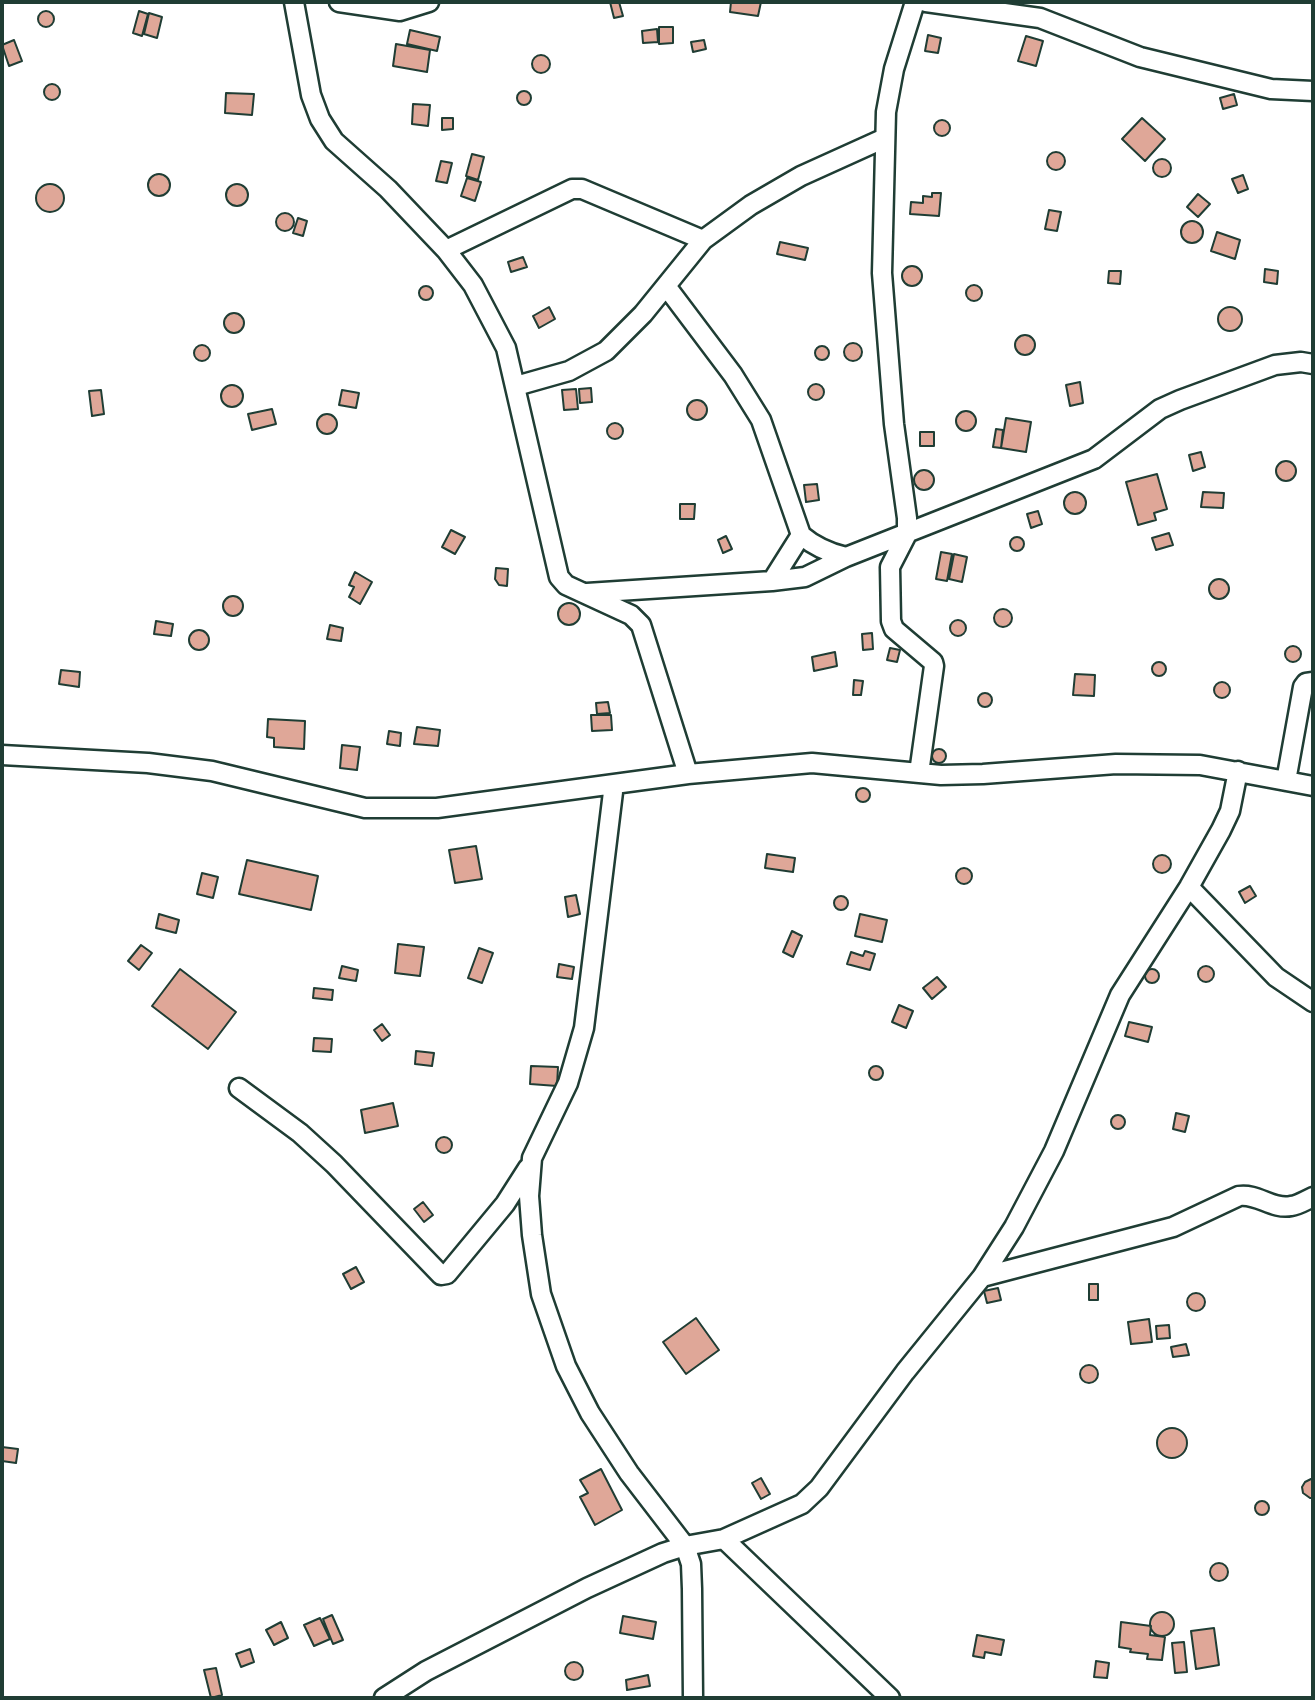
<!DOCTYPE html>
<style>
body{margin:0}
#map{position:relative;width:1315px;height:1700px;overflow:hidden;background:#fff;font-family:Kalam,sans-serif}
canvas{display:block}
.frame{position:absolute;inset:0;border:4px solid #1f3d34;pointer-events:none}
</style>
<div id="map">
<canvas width="1315" height="1700"></canvas>
<div class="frame"></div>
</div>
<script>
const ctx = document.querySelector('canvas').getContext('2d');
ctx.lineJoin = 'round';
function fillPath(path, color) { ctx.fillStyle = color; ctx.fill(path, 'evenodd'); }
function stroke(path, color, width, dash) { ctx.strokeStyle = color; ctx.lineWidth = width; ctx.lineCap = dash ? 'butt' : 'round'; ctx.setLineDash(dash || []); ctx.stroke(path); }
const building = new Path2D(`
 M 610,2 L 619,2 L 623,16 L 614,18 Z
 M 731,2 L 761,2 L 758,16 L 730,12 Z
 M 139,11 L 148,14 L 142,36 L 133,33 Z
 M38 19a8 8 0 1 1 16 0a8 8 0 1 1-16 0Z
 M 149,13 L 162,17 L 157,38 L 144,34 Z
 M 659,27 L 673,27 L 673,43 L 659,44 Z
 M 657,29 L 658,42 L 643,43 L 642,31 Z
 M 410,30 L 440,37 L 437,51 L 407,44 Z
 M 928,35 L 941,38 L 938,53 L 925,51 Z
 M 1026,36 L 1043,41 L 1036,66 L 1018,61 Z
 M 14,40 L 22,61 L 9,66 L 2,45 Z
 M 704,40 L 706,49 L 693,52 L 691,42 Z
 M 396,44 L 430,50 L 427,72 L 393,66 Z
 M532 64a9 9 0 1 1 18 0a9 9 0 1 1-18 0Z
 M44 92a8 8 0 1 1 16 0a8 8 0 1 1-16 0Z
 M517 98a7 7 0 1 1 14 0a7 7 0 1 1-14 0Z
 M 226,93 L 254,94 L 252,115 L 225,113 Z
 M 1234,94 L 1237,105 L 1223,109 L 1220,98 Z
 M 413,104 L 430,105 L 428,126 L 412,124 Z
 M 442,118 L 453,118 L 453,129 L 442,130 Z
 M 1142,118 L 1165,139 L 1145,161 L 1122,139 Z
 M934 128a8 8 0 1 1 16 0a8 8 0 1 1-16 0Z
 M1047 161a9 9 0 1 1 18 0a9 9 0 1 1-18 0Z
 M 472,154 L 484,157 L 478,180 L 466,176 Z
 M1153 168a9 9 0 1 1 18 0a9 9 0 1 1-18 0Z
 M 441,161 L 452,163 L 447,183 L 436,181 Z
 M148 185a11 11 0 1 1 22 0a11 11 0 1 1-22 0Z
 M 1243,175 L 1248,189 L 1238,193 L 1232,179 Z
 M 467,178 L 481,182 L 475,201 L 461,196 Z
 M36 198a14 14 0 1 1 28 0a14 14 0 1 1-28 0Z
 M226 195a11 11 0 1 1 22 0a11 11 0 1 1-22 0Z
 M 932,193 L 941,193 L 939,216 L 910,214 L 911,202 L 923,203 L 923,196 L 932,197 Z
 M 1198,194 L 1210,204 L 1198,217 L 1187,207 Z
 M 1049,210 L 1061,212 L 1057,231 L 1045,229 Z
 M276 222a9 9 0 1 1 18 0a9 9 0 1 1-18 0Z
 M 298,218 L 307,221 L 303,236 L 293,233 Z
 M1181 232a11 11 0 1 1 22 0a11 11 0 1 1-22 0Z
 M 1217,232 L 1240,240 L 1235,259 L 1211,251 Z
 M 780,242 L 808,248 L 805,260 L 777,254 Z
 M 523,257 L 527,267 L 511,272 L 508,262 Z
 M902 276a10 10 0 1 1 20 0a10 10 0 1 1-20 0Z
 M 1265,269 L 1278,271 L 1277,284 L 1264,282 Z
 M 1109,271 L 1121,271 L 1120,284 L 1108,283 Z
 M966 293a8 8 0 1 1 16 0a8 8 0 1 1-16 0Z
 M419 293a7 7 0 1 1 14 0a7 7 0 1 1-14 0Z
 M 549,307 L 555,319 L 539,328 L 533,316 Z
 M1218 319a12 12 0 1 1 24 0a12 12 0 1 1-24 0Z
 M224 323a10 10 0 1 1 20 0a10 10 0 1 1-20 0Z
 M1015 345a10 10 0 1 1 20 0a10 10 0 1 1-20 0Z
 M844 352a9 9 0 1 1 18 0a9 9 0 1 1-18 0Z
 M194 353a8 8 0 1 1 16 0a8 8 0 1 1-16 0Z
 M815 353a7 7 0 1 1 14 0a7 7 0 1 1-14 0Z
 M 1080,382 L 1083,403 L 1070,406 L 1066,385 Z
 M808 392a8 8 0 1 1 16 0a8 8 0 1 1-16 0Z
 M221 396a11 11 0 1 1 22 0a11 11 0 1 1-22 0Z
 M 591,388 L 592,402 L 580,403 L 579,389 Z
 M 576,389 L 578,409 L 564,410 L 562,390 Z
 M 101,390 L 104,414 L 92,416 L 89,391 Z
 M 342,390 L 359,393 L 356,408 L 339,405 Z
 M687 410a10 10 0 1 1 20 0a10 10 0 1 1-20 0Z
 M 272,409 L 276,424 L 252,430 L 248,414 Z
 M956 421a10 10 0 1 1 20 0a10 10 0 1 1-20 0Z
 M317 424a10 10 0 1 1 20 0a10 10 0 1 1-20 0Z
 M 1006,418 L 1031,422 L 1026,452 L 1001,448 Z
 M607 431a8 8 0 1 1 16 0a8 8 0 1 1-16 0Z
 M 996,429 L 1003,430 L 1001,448 L 993,447 Z
 M 920,432 L 934,432 L 934,446 L 920,446 Z
 M 1201,452 L 1205,467 L 1193,471 L 1189,455 Z
 M1276 471a10 10 0 1 1 20 0a10 10 0 1 1-20 0Z
 M914 480a10 10 0 1 1 20 0a10 10 0 1 1-20 0Z
 M 1157,474 L 1167,509 L 1154,513 L 1156,520 L 1138,525 L 1126,482 Z
 M 817,484 L 819,500 L 806,502 L 804,485 Z
 M 1203,492 L 1224,493 L 1223,508 L 1201,507 Z
 M1064 503a11 11 0 1 1 22 0a11 11 0 1 1-22 0Z
 M 680,504 L 695,504 L 694,519 L 680,519 Z
 M 1038,511 L 1042,524 L 1031,528 L 1027,514 Z
 M 451,530 L 465,537 L 455,554 L 442,547 Z
 M 1169,533 L 1173,545 L 1156,550 L 1152,538 Z
 M 726,536 L 732,549 L 723,553 L 718,540 Z
 M1010 544a7 7 0 1 1 14 0a7 7 0 1 1-14 0Z
 M 941,552 L 952,554 L 947,581 L 936,579 Z
 M 954,554 L 967,557 L 962,582 L 949,579 Z
 M 496,568 L 508,569 L 507,586 L 499,585 L 495,579 Z
 M 355,572 L 372,582 L 360,604 L 349,597 L 354,587 L 349,585 Z
 M1209 589a10 10 0 1 1 20 0a10 10 0 1 1-20 0Z
 M223 606a10 10 0 1 1 20 0a10 10 0 1 1-20 0Z
 M558 614a11 11 0 1 1 22 0a11 11 0 1 1-22 0Z
 M994 618a9 9 0 1 1 18 0a9 9 0 1 1-18 0Z
 M950 628a8 8 0 1 1 16 0a8 8 0 1 1-16 0Z
 M 156,621 L 173,624 L 171,636 L 154,634 Z
 M 330,625 L 343,628 L 341,641 L 327,639 Z
 M189 640a10 10 0 1 1 20 0a10 10 0 1 1-20 0Z
 M 872,633 L 873,649 L 863,650 L 862,634 Z
 M1285 654a8 8 0 1 1 16 0a8 8 0 1 1-16 0Z
 M 890,648 L 900,650 L 897,662 L 887,660 Z
 M 835,652 L 837,666 L 814,671 L 812,657 Z
 M1152 669a7 7 0 1 1 14 0a7 7 0 1 1-14 0Z
 M 61,670 L 80,672 L 79,687 L 59,684 Z
 M 1075,674 L 1095,675 L 1094,696 L 1073,695 Z
 M 854,680 L 863,681 L 861,695 L 853,695 Z
 M1214 690a8 8 0 1 1 16 0a8 8 0 1 1-16 0Z
 M978 700a7 7 0 1 1 14 0a7 7 0 1 1-14 0Z
 M 608,702 L 610,713 L 597,714 L 596,703 Z
 M 591,715 L 611,715 L 612,730 L 592,731 Z
 M 268,719 L 305,721 L 304,749 L 274,747 L 274,738 L 267,737 Z
 M 417,727 L 440,730 L 438,746 L 414,744 Z
 M 389,731 L 401,733 L 400,746 L 387,744 Z
 M 342,745 L 360,747 L 357,770 L 340,768 Z
 M932 756a7 7 0 1 1 14 0a7 7 0 1 1-14 0Z
 M856 795a7 7 0 1 1 14 0a7 7 0 1 1-14 0Z
 M 476,846 L 482,879 L 455,883 L 449,850 Z
 M 767,854 L 795,858 L 793,872 L 765,868 Z
 M1153 864a9 9 0 1 1 18 0a9 9 0 1 1-18 0Z
 M 247,860 L 318,876 L 311,910 L 239,894 Z
 M956 876a8 8 0 1 1 16 0a8 8 0 1 1-16 0Z
 M 202,873 L 218,877 L 213,898 L 197,894 Z
 M 1250,886 L 1256,896 L 1245,903 L 1239,892 Z
 M 576,895 L 580,914 L 568,917 L 565,897 Z
 M834 903a7 7 0 1 1 14 0a7 7 0 1 1-14 0Z
 M 159,914 L 179,920 L 176,933 L 156,928 Z
 M 860,914 L 887,920 L 882,942 L 855,936 Z
 M 792,931 L 802,936 L 793,957 L 783,952 Z
 M 398,944 L 424,947 L 420,976 L 395,973 Z
 M 141,945 L 152,953 L 139,970 L 128,961 Z
 M 479,948 L 493,953 L 482,983 L 468,978 Z
 M 865,951 L 875,954 L 870,970 L 847,964 L 851,952 L 863,956 Z
 M 559,964 L 574,967 L 572,979 L 557,977 Z
 M 342,966 L 358,970 L 356,981 L 339,978 Z
 M1198 974a8 8 0 1 1 16 0a8 8 0 1 1-16 0Z
 M1145 976a7 7 0 1 1 14 0a7 7 0 1 1-14 0Z
 M 180,969 L 236,1012 L 208,1049 L 152,1006 Z
 M 937,977 L 946,987 L 932,999 L 923,988 Z
 M 314,988 L 333,990 L 332,1000 L 313,998 Z
 M 899,1005 L 913,1011 L 906,1028 L 892,1022 Z
 M 1129,1022 L 1152,1027 L 1148,1042 L 1125,1036 Z
 M 382,1024 L 390,1035 L 382,1041 L 374,1030 Z
 M 314,1038 L 332,1039 L 331,1052 L 313,1051 Z
 M 416,1051 L 434,1053 L 432,1066 L 415,1064 Z
 M869 1073a7 7 0 1 1 14 0a7 7 0 1 1-14 0Z
 M 531,1066 L 558,1067 L 557,1086 L 530,1084 Z
 M 393,1103 L 398,1126 L 365,1133 L 361,1110 Z
 M 1176,1113 L 1189,1116 L 1185,1132 L 1173,1129 Z
 M1111 1122a7 7 0 1 1 14 0a7 7 0 1 1-14 0Z
 M436 1145a8 8 0 1 1 16 0a8 8 0 1 1-16 0Z
 M 423,1202 L 433,1215 L 424,1222 L 414,1209 Z
 M 356,1267 L 364,1282 L 351,1289 L 343,1274 Z
 M 1089,1284 L 1098,1284 L 1098,1300 L 1089,1300 Z
 M 998,1288 L 1001,1300 L 987,1303 L 984,1291 Z
 M1187 1302a9 9 0 1 1 18 0a9 9 0 1 1-18 0Z
 M 696,1318 L 719,1350 L 686,1374 L 663,1342 Z
 M 1149,1319 L 1152,1342 L 1131,1344 L 1128,1322 Z
 M 1169,1325 L 1170,1338 L 1157,1339 L 1156,1326 Z
 M 1186,1344 L 1189,1355 L 1173,1357 L 1171,1347 Z
 M1080 1374a9 9 0 1 1 18 0a9 9 0 1 1-18 0Z
 M1157 1443a15 15 0 1 1 30 0a15 15 0 1 1-30 0Z
 M 2,1447 L 18,1449 L 16,1463 L 2,1461 Z
 M 601,1469 L 622,1510 L 595,1525 L 580,1497 L 588,1493 L 580,1480 Z
 M 761,1478 L 770,1494 L 761,1499 L 752,1483 Z
 M 1311,1479 L 1313,1480 L 1313,1498 L 1310,1498 L 1303,1493 L 1302,1487 L 1305,1482 Z
 M1255 1508a7 7 0 1 1 14 0a7 7 0 1 1-14 0Z
 M1210 1572a9 9 0 1 1 18 0a9 9 0 1 1-18 0Z
 M1150 1624a12 12 0 1 1 24 0a12 12 0 1 1-24 0Z
 M 332,1615 L 343,1640 L 333,1644 L 323,1619 Z
 M 623,1616 L 656,1622 L 653,1639 L 620,1633 Z
 M 320,1618 L 330,1639 L 314,1646 L 304,1625 Z
 M 281,1622 L 288,1638 L 274,1645 L 266,1630 Z
 M 1121,1622 L 1151,1626 L 1150,1635 L 1165,1637 L 1162,1660 L 1147,1659 L 1148,1654 L 1130,1652 L 1131,1649 L 1119,1647 Z
 M 1214,1628 L 1219,1665 L 1196,1669 L 1191,1631 Z
 M 977,1635 L 1004,1640 L 1001,1655 L 985,1652 L 984,1658 L 973,1656 Z
 M 1184,1642 L 1187,1672 L 1175,1673 L 1172,1643 Z
 M 250,1649 L 254,1662 L 241,1667 L 236,1654 Z
 M 1096,1661 L 1109,1663 L 1107,1678 L 1094,1677 Z
 M565 1671a9 9 0 1 1 18 0a9 9 0 1 1-18 0Z
 M 216,1668 L 222,1695 L 211,1698 L 204,1670 Z
 M 648,1675 L 650,1686 L 627,1690 L 626,1680 Z`);
fillPath(building, '#dfa798');
stroke(building, '#1f3d34', 2);
const street = new Path2D(`
 M 294,2 L 311,95 L 320,119 L 334,141 L 388,189 L 446,250 L 473,285 L 506,348 L 559,577 L 566,585 L 631,615 L 641,625 L 688,774
 M 339,2 L 400,11 L 429,2
 M 915,2 L 894,69 L 886,112 L 882,273 L 894,424 L 907,518 L 907,534 L 890,567 L 891,621 L 894,629 L 933,662 L 934,666 L 919,773
 M 926,2 L 1040,18 L 1140,57 L 1271,89 L 1313,91
 M 446,250 L 572,189 L 582,189 L 703,240
 M 666,286 L 733,375 L 761,420 L 801,535 C 815,547 829,553 846,557 L 1094,459 L 1160,409 L 1180,400 L 1275,365 L 1301,362 L 1313,364
 M 516,386 L 569,371 L 606,351 L 643,314 L 703,240 L 751,205 L 801,176 L 885,138
 M 772,581 L 801,535
 M 587,593 L 772,581 L 805,577 L 846,557
 M 2,755 L 148,763 L 212,771 L 365,808 L 437,808 L 688,774 L 812,763 L 941,775 L 983,774 L 1116,764 L 1200,765 L 1313,786
 M 1286,781 L 1303,687 L 1306,683 L 1313,682
 M 614,784 L 584,1028 L 568,1083 L 532,1158 L 529,1196 L 532,1235 L 541,1294 L 566,1366 L 590,1413 L 629,1473 L 685,1546 L 691,1564 L 692,1589 L 693,1698
 M 1189,887 L 1276,977 L 1313,1002
 M 239,1088 L 300,1133 L 334,1164 L 441,1275 L 447,1274 L 505,1204 L 528,1168
 M 982,1277 L 1173,1227 L 1239,1196 C 1257,1193 1273,1210 1291,1206 C 1299,1205 1306,1200 1313,1197
 M 724,1539 L 890,1698
 M 384,1698 L 426,1671 L 587,1588 L 663,1553 L 685,1546 L 724,1539 L 802,1504 L 819,1488 L 905,1372 L 982,1277 L 1014,1227 L 1054,1151 L 1120,995 L 1189,887 L 1221,830 L 1230,811 L 1238,771`);
stroke(street, '#1f3d34', 23);
stroke(street, '#fff', 18);
</script>
